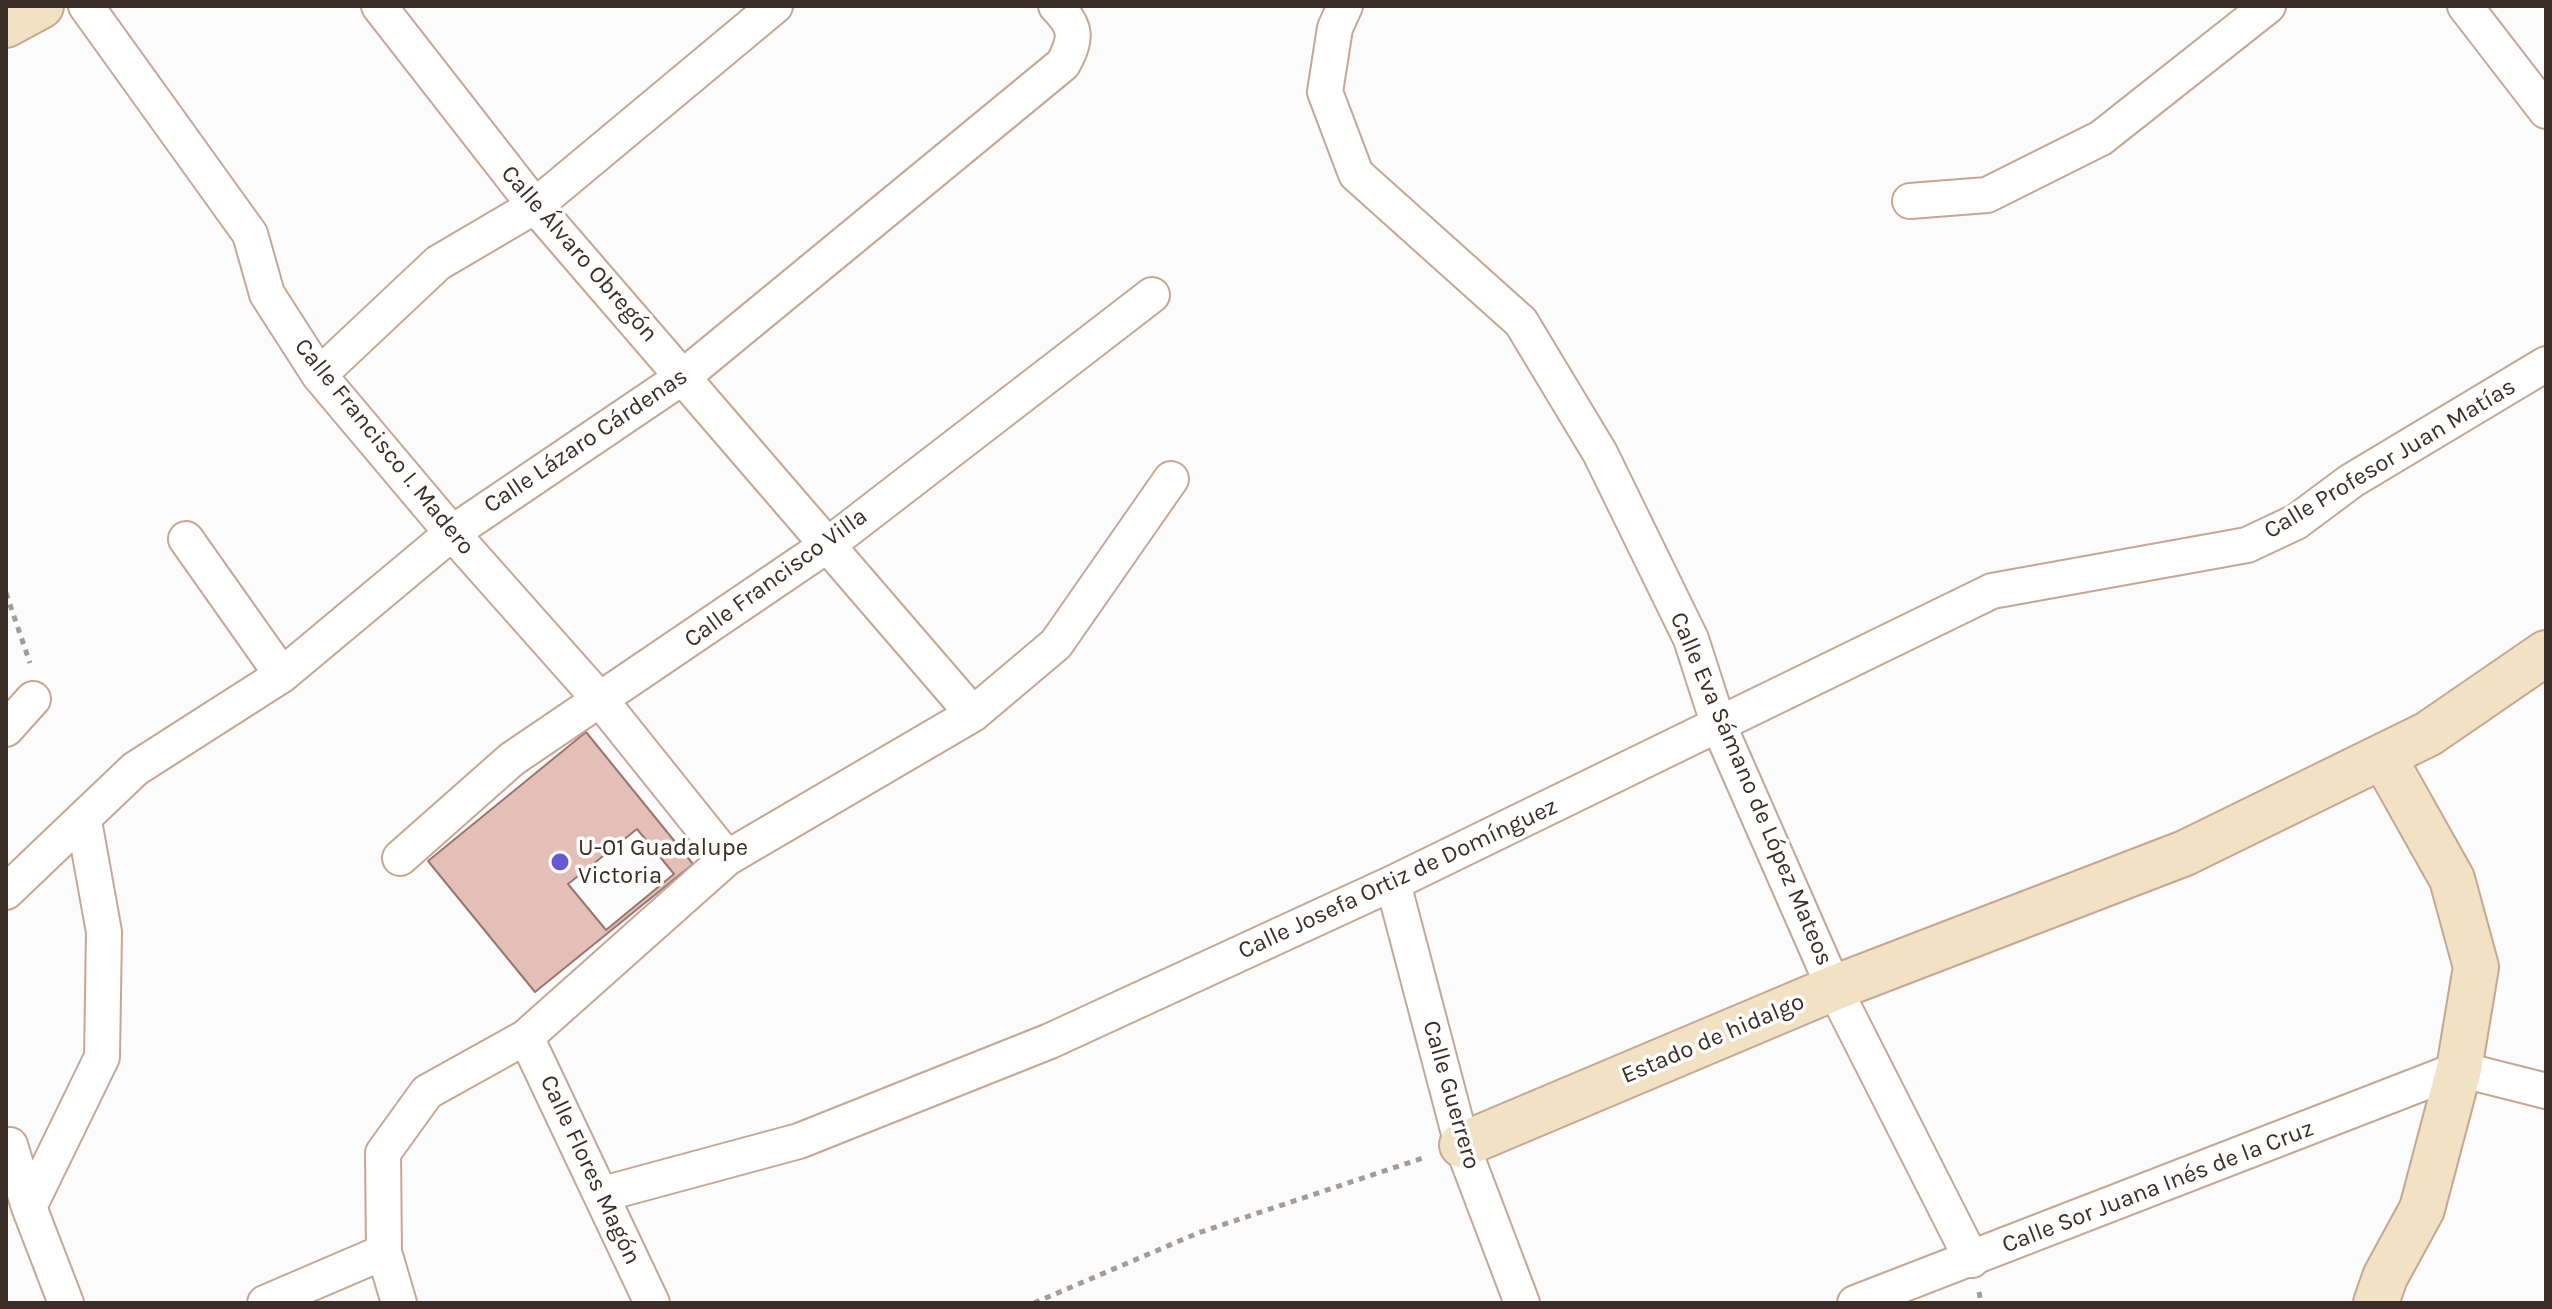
<!DOCTYPE html>
<meta charset="utf-8">
<style>
body{margin:0}
#map{position:relative;width:2552px;height:1309px;overflow:hidden;background:#fbfbfb;font-family:Karla,sans-serif}
canvas{display:block}
.frame{position:absolute;inset:0;border:8px solid #3b2e26;pointer-events:none}
</style>
<div id="map">
<canvas width="2552" height="1309"></canvas>
<div class="frame"></div>
</div>
<script>
const ctx = document.querySelector('canvas').getContext('2d');
ctx.lineJoin = 'round';
function fillPath(path, color) { ctx.fillStyle = color; ctx.fill(path, 'evenodd'); }
function stroke(path, color, width, dash) { ctx.strokeStyle = color; ctx.lineWidth = width; ctx.lineCap = dash ? 'butt' : 'round'; ctx.setLineDash(dash || []); ctx.stroke(path); }
function label(font, color, halo, rows, align = 'center') {
  ctx.font = font + ' Karla,sans-serif'; ctx.lineWidth = 7; ctx.setLineDash([]); ctx.textBaseline = 'middle'; ctx.strokeStyle = halo; ctx.fillStyle = color; for (const [text, x, y, turn = 0] of rows) {
    ctx.save(); ctx.translate(x, y); ctx.rotate((+turn || 0) * Math.PI / 180); ctx.textAlign = isNaN(turn) ? turn : align; if (halo) ctx.strokeText(text, 0, 0); ctx.fillText(text, 0, 0); ctx.restore();
  }
}
const building = new Path2D(`
 M 586,732 L 693,864 L 535,992 L 428,861 Z
 M 637,829 L 674,874 L 606,930 L 568,884 Z`);
fillPath(building, '#e4bfb8');
stroke(building, '#9a766f', 2);
const street = new Path2D(`
 M 86,6 L 250,234 L 267,294 L 319,375 L 452,533 L 602,702 L 727,858
 M 379,6 L 535,206 L 973,714
 M 1345,6 L 1335,28 L 1325,92 L 1356,174 L 1521,322 L 1600,453 L 1691,639 L 1719,726 L 1834,988 L 1972,1260
 M 2465,6 L 2546,111
 M 1910,201 L 1987,195 L 2101,138 L 2268,6
 M 319,375 L 438,263 L 535,206 L 775,6
 M 186,539 L 282,675
 M 6,729 L 33,699
 M 400,858 L 512,759 L 829,544 L 1152,295
 M 1393,883 L 1462,1145 L 1522,1303
 M 6,892 L 135,769 L 282,675 L 452,533 L 684,376 L 1063,64 C 1077,38 1077,27 1056,6
 M 526,1037 L 652,1303
 M 10,1145 L 29,1207
 M 603,1194 L 799,1141 L 1050,1041 L 1393,883 L 1992,591 L 2247,545 L 2296,522 L 2351,481 L 2546,364
 M 66,1303 L 29,1207 L 102,1057 L 104,932 L 84,821
 M 265,1303 L 384,1252
 M 399,1303 L 384,1252 L 383,1153 L 427,1092 L 526,1037 L 727,858 L 973,714 L 1056,644 L 1171,479
 M 1855,1303 L 2459,1069 L 2546,1091`);
const secondary = new Path2D(`
 M 6,25 L 41,6
 M 1462,1145 L 1834,988 L 2185,853 L 2428,734 L 2546,653
 M 2376,1303 L 2385,1277 L 2422,1209 L 2459,1069 L 2476,967 L 2452,879 L 2384,758`);
stroke(street, '#c7a792', 38);
stroke(secondary, '#c7a792', 48);
stroke(new Path2D(`
 M 6,593 L 30,663
 M 1979,1292 L 1981,1303
 M 1034,1303 L 1198,1233 L 1426,1157`), '#a39d99', 5, [6, 6]);
stroke(street, '#fff', 34);
stroke(secondary, '#f1e2c4', 44);
for (const [x, y, r, color] of [
 [560,862,10,"#6758d1"]
]) { const dot = new Path2D(); dot.arc(x, y, r, 0, 2 * Math.PI); ctx.fillStyle = color; ctx.fill(dot); stroke(dot, '#fff', 3); }
label('24px', '#3b2e26', '#fff', [
 ["Calle Álvaro Obregón",579,254,49],
 ["Calle Lázaro Cárdenas",586,441,-34],
 ["Calle Francisco I. Madero",384,447,51],
 ["Calle Profesor Juan Matías",2390,459,-31],
 ["Calle Francisco Villa",776,578,-36],
 ["Calle Eva Sámano de López Mateos",1751,789,67],
 ["Calle Josefa Ortiz de Domínguez",1398,879,-25],
 ["Estado de hidalgo",1713,1039,-23],
 ["Calle Guerrero",1451,1095,74],
 ["Calle Flores Magón",590,1170,65],
 ["Calle Sor Juana Inés de la Cruz",2158,1187,-21]
]);
label('24px', '#3b2e26', '#fff', [
 ["U-01 Guadalupe",578,848],
 ["Victoria",578,876]
], 'left');
</script>
